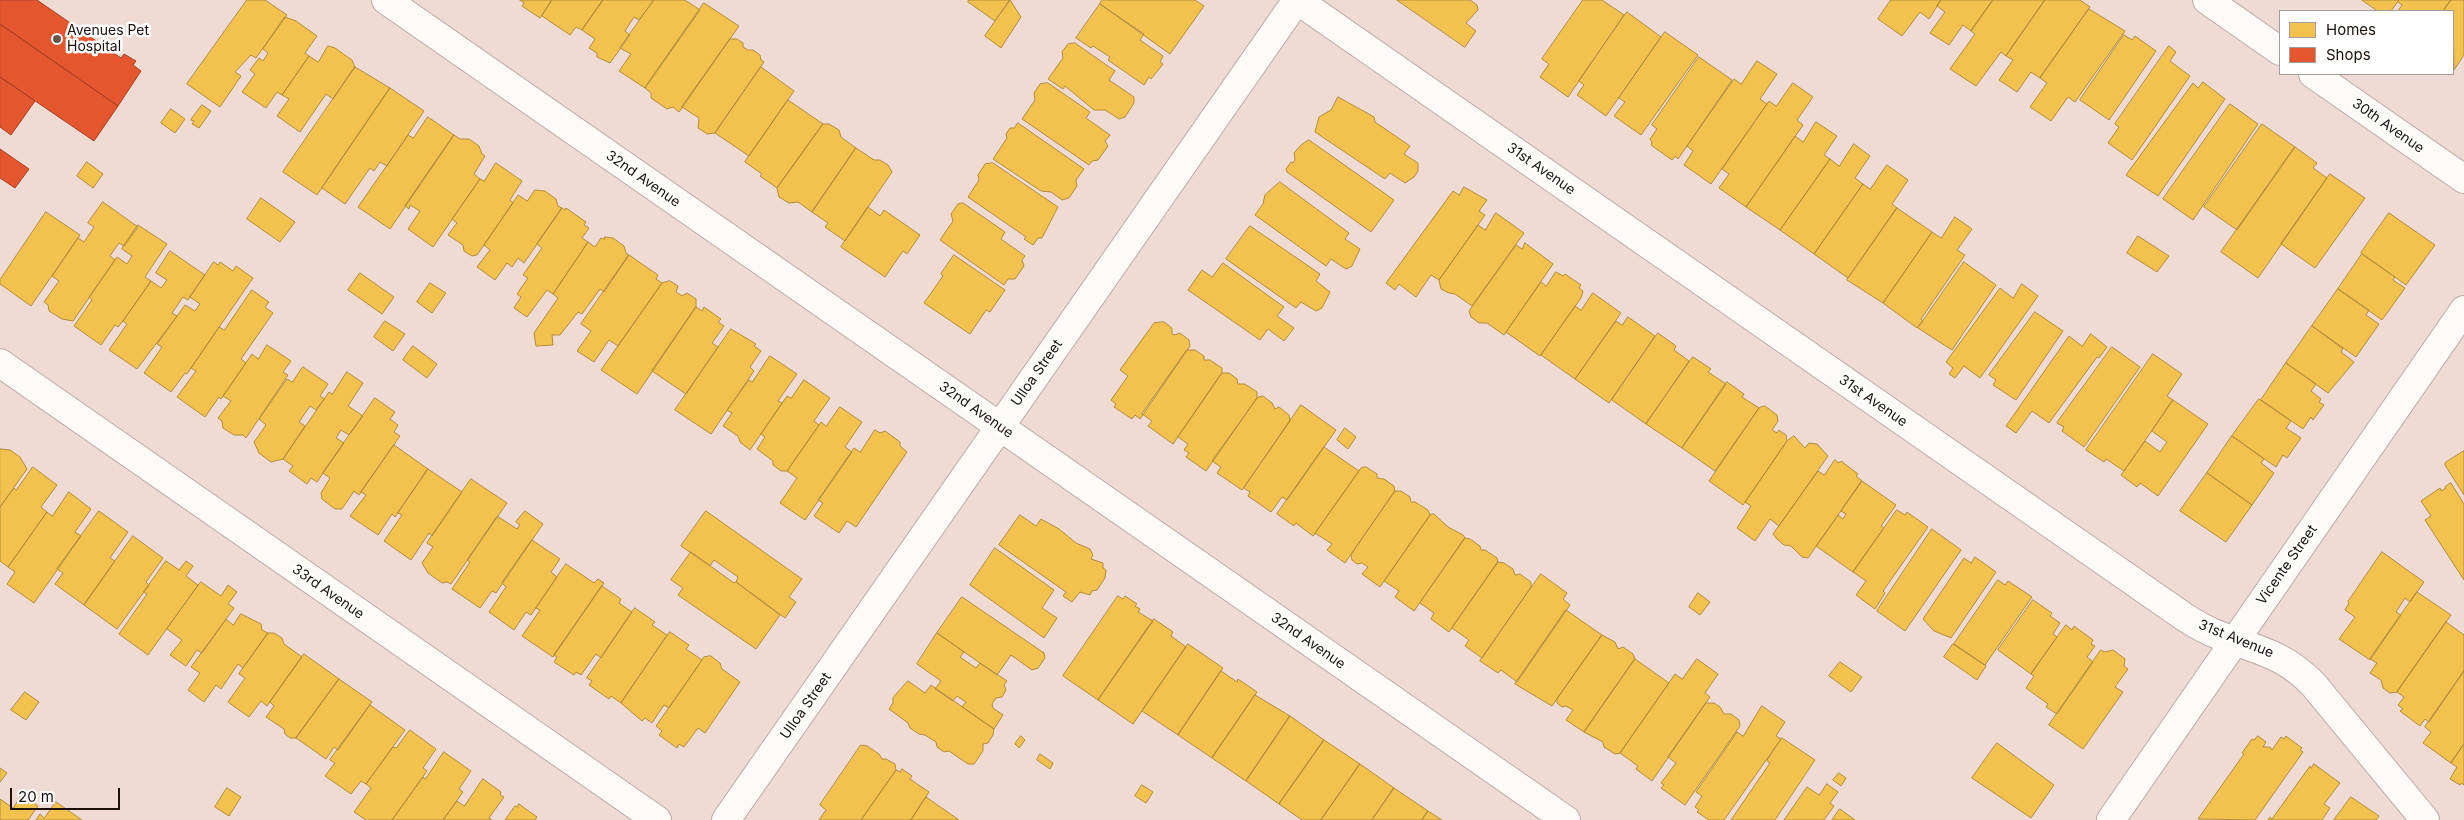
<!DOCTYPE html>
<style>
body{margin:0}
#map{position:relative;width:2464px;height:820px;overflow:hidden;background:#efdbd3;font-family:Inter,sans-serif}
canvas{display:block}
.legend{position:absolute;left:2279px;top:10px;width:175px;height:65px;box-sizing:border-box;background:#fff;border:1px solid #a49f9d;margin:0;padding:6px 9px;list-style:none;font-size:15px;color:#1b0f0a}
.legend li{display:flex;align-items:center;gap:10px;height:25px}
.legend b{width:25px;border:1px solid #a49f9d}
.scale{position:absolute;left:10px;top:788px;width:110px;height:22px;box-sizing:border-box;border:2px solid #1b0f0a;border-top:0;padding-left:6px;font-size:15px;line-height:18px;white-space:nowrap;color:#1b0f0a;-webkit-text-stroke:4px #fff;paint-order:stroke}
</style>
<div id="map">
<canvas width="2464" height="820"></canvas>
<ul class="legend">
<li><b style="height:14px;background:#f2c14e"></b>Homes</li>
<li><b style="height:14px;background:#e4572e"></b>Shops</li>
</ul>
<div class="scale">20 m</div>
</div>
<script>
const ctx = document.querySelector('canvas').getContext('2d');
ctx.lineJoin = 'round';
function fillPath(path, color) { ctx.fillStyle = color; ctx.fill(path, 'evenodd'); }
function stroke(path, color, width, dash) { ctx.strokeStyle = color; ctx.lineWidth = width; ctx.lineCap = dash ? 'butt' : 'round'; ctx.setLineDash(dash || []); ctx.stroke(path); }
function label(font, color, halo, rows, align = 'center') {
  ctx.font = font + ' Inter,sans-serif'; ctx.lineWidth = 5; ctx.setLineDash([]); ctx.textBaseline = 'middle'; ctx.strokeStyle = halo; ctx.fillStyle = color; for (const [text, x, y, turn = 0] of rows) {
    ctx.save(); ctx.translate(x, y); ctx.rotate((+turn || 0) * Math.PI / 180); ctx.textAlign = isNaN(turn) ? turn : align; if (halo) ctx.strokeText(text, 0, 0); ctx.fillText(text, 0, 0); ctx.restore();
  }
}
const homes = new Path2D(`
 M 247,0 L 265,0 L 287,15 L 256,58 L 251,55 L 235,72 L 241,76 L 220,107 L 187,84 Z
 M 520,0 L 552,0 L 540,18 L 522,6 L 524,3 Z
 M 552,0 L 603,0 L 582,30 L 576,27 L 570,35 L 542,16 Z
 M 603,0 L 654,0 L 639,20 L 634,17 L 625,31 L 630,35 L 610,63 L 597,57 L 597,53 L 589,48 L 595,39 L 582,30 Z
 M 654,0 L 685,0 L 700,10 L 645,88 L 619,71 L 631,54 L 620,48 Z
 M 969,0 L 1010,0 L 995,21 L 968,2 Z
 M 1010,0 L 1021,17 L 1001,48 L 985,36 Z
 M 1102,0 L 1195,0 L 1204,6 L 1170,54 L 1100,4 Z
 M 1397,0 L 1470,0 L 1477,5 L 1478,10 L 1466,23 L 1476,31 L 1465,47 Z
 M 1583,0 L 1602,0 L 1624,15 L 1568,97 L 1540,77 L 1549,64 L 1542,59 Z
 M 1891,0 L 1941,0 L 1929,19 L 1920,12 L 1902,36 L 1878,19 Z
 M 1941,0 L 1993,0 L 1971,31 L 1963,25 L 1949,45 L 1930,33 L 1945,12 L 1937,6 Z
 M 1993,0 L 2045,0 L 2006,56 L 2001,52 L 1976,86 L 1950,69 L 1975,34 L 1971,31 Z
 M 2045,0 L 2080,0 L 2090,7 L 2040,78 L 2031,72 L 2017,92 L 1999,80 L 2013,60 L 2006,56 Z
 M 2362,0 L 2399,0 L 2391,11 L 2378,11 Z
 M 2399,0 L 2451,0 L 2443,11 L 2398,11 L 2402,5 L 2398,2 Z
 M 2451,0 L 2464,0 L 2464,55 L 2454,70 L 2453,11 L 2443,11 Z
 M 704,3 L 739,26 L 679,112 L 673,107 L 667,109 L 651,98 L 651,93 L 645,88 Z
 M 1100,4 L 1144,34 L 1140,40 L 1163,56 L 1160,62 L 1163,64 L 1151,79 L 1149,77 L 1144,85 L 1108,60 L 1110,57 L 1093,46 L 1091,48 L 1076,38 Z
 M 2089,9 L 2125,31 L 2075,102 L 2068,97 L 2051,121 L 2030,107 L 2047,83 L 2040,78 Z
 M 1627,12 L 1661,37 L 1606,116 L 1577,95 L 1584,85 L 1579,81 Z
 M 285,17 L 296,21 L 317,36 L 305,53 L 309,56 L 282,95 L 277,92 L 266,108 L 242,92 L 255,74 L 250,70 L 259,58 L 263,61 L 268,53 L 263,49 Z
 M 1665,32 L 1698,55 L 1641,135 L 1614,116 L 1625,102 L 1619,98 Z
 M 2124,35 L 2132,40 L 2135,36 L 2156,51 L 2109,120 L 2080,100 Z
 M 730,39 L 737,39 L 743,43 L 743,47 L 748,50 L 753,50 L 760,55 L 761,60 L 764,62 L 715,133 L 707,134 L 698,128 L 699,118 L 682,107 Z
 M 1075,43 L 1115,71 L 1109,80 L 1134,97 L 1134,103 L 1125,117 L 1119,119 L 1105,110 L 1094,110 L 1065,86 L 1063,89 L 1048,79 L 1063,58 L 1062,52 L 1068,44 Z
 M 328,46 L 335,48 L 352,60 L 355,67 L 333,99 L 326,94 L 300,132 L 277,116 L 289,99 L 282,95 L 309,56 L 318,62 Z
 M 2169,46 L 2176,52 L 2170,61 L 2190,76 L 2132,160 L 2108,143 L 2119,127 L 2115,124 Z
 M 1699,57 L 1732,80 L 1678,159 L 1675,156 L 1672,160 L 1651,145 L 1652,142 L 1650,139 L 1657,129 L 1652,125 Z
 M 1757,61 L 1777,74 L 1760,99 L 1767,104 L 1711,184 L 1684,165 L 1693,151 L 1687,146 L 1734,79 L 1741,84 Z
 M 355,67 L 390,88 L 317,195 L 283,172 Z
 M 761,67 L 794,91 L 749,156 L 715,133 Z
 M 2203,82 L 2225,99 L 2158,196 L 2126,175 L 2193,83 L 2198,88 Z
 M 1048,83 L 1090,112 L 1086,118 L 1110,135 L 1105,141 L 1108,146 L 1098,160 L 1092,161 L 1089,165 L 1022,119 L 1035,100 L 1034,93 L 1040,84 Z
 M 1793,83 L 1813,97 L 1797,120 L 1803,125 L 1746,207 L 1719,188 L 1729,174 L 1722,169 L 1769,101 L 1776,106 Z
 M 390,88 L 424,111 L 387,166 L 380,162 L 374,171 L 370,168 L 345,204 L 322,188 Z
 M 1338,97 L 1367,113 L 1374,117 L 1375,122 L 1410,146 L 1404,154 L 1418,163 L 1418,171 L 1414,177 L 1405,183 L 1390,173 L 1385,179 L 1315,132 L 1319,117 L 1331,110 Z
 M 788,100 L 823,124 L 777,188 L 760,176 L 762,174 L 745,162 Z
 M 2230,104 L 2258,124 L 2193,220 L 2163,199 Z
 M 202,105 L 211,111 L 199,128 L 192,124 L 194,121 L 191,120 Z
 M 171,109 L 185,119 L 175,133 L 161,123 Z
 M 428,117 L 454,135 L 390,229 L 358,207 L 408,135 L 413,138 Z
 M 1816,122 L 1837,136 L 1824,155 L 1830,159 L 1780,230 L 1746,207 L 1795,136 L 1803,142 Z
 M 1018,123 L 1084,169 L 1076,180 L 1077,186 L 1069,198 L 1062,200 L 1051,192 L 1041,191 L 993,159 L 1007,138 L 1006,134 L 1010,128 L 1014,128 Z
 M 823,124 L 829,124 L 839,130 L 841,137 L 856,148 L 812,212 L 798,202 L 789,203 L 779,197 L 777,188 Z
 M 2262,124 L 2295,147 L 2237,230 L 2204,207 Z
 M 454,135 L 460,139 L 469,139 L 479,146 L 482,154 L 485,156 L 474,174 L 480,179 L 433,247 L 408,229 L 420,211 L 410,205 L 409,209 L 405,206 Z
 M 1309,140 L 1394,200 L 1371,232 L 1287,172 L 1286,169 L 1291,162 L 1293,163 L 1295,160 L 1294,153 L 1301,145 Z
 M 1854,144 L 1870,156 L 1855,178 L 1863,184 L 1814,254 L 1780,230 L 1830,159 L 1839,166 Z
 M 2295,147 L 2317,163 L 2313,168 L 2327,178 L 2258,278 L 2221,252 Z
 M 856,148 L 874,160 L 880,160 L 888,165 L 892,172 L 845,241 L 825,227 L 828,223 L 812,212 Z
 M 87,162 L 103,174 L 93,188 L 77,176 Z
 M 496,163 L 522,181 L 510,200 L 513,203 L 477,255 L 472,256 L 464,251 L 463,245 L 448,235 L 457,223 L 452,219 L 480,179 L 484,181 Z
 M 993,163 L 1058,207 L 1042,238 L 1038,238 L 1033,245 L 1024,239 L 1026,237 L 968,197 L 979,180 L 978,175 L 985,164 Z
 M 1887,165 L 1908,180 L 1892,204 L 1897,208 L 1848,278 L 1814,254 L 1863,184 L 1870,189 Z
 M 2330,174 L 2365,198 L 2315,268 L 2281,244 Z
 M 1280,182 L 1349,233 L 1345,239 L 1360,249 L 1352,266 L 1346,269 L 1331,259 L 1326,266 L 1255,215 L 1263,204 L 1265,195 Z
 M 1464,187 L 1487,200 L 1479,211 L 1485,215 L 1439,280 L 1431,275 L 1416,297 L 1399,284 L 1395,290 L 1386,283 L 1453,191 L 1459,195 Z
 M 535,190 L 545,191 L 556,199 L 558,206 L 562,208 L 524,263 L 518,258 L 512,267 L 507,263 L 495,280 L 477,267 L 490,250 L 484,245 L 518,195 L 527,201 Z
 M 261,198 L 295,222 L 280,242 L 247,219 Z
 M 103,202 L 138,227 L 124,246 L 119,243 L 110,256 L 115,260 L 73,321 L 62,319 L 49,311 L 48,305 L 44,302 L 59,281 L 52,276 L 78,238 L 84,242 L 94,227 L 88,223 Z
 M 963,203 L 1005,232 L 1001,239 L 1025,256 L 1022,260 L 1024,266 L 1015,279 L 1008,279 L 1004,285 L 940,240 L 953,221 L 951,214 L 958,204 Z
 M 868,207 L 880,216 L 884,210 L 920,235 L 907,254 L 903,251 L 885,277 L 841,247 Z
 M 562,208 L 565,210 L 566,208 L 586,222 L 584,225 L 589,228 L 582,238 L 588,242 L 553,294 L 547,290 L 527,317 L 514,308 L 521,297 L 517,294 L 528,278 L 523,275 L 542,248 L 537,244 Z
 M 1897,208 L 1932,232 L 1883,303 L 1847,280 Z
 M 46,212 L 80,235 L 31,306 L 0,284 L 0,280 Z
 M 1496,213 L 1524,233 L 1472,306 L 1455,294 L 1449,293 L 1441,289 L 1439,280 L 1478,225 L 1485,230 Z
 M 2389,213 L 2435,245 L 2406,285 L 2361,253 Z
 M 1955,217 L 1972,229 L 1957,250 L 1965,255 L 1921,319 L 1923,321 L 1917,328 L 1883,303 L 1932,232 L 1941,238 Z
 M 138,225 L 167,244 L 145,277 L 151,281 L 123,321 L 118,327 L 115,325 L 101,345 L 74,326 L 92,300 L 89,297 L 117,257 L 127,264 L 132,256 L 122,249 Z
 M 1250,226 L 1320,274 L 1316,281 L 1330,292 L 1322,308 L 1316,311 L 1301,302 L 1296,308 L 1226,259 Z
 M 2138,236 L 2169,256 L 2157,272 L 2127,253 Z
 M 605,237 L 613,238 L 624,246 L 626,253 L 629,255 L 604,292 L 600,289 L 582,314 L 578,312 L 560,335 L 552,335 L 553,345 L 536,346 L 534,333 L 558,298 L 553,294 L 588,242 L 595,247 L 601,238 L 604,239 Z
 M 1525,243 L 1553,264 L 1504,335 L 1487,323 L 1479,323 L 1471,317 L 1469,311 L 1516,245 L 1522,249 Z
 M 170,251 L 205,275 L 188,300 L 183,297 L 172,313 L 177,316 L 137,369 L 109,350 L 127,324 L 123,321 L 151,281 L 161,288 L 167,280 L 156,273 Z
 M 2362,254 L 2395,277 L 2393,280 L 2405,288 L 2382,320 L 2338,289 Z
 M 629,255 L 658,275 L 656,279 L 662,283 L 618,346 L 609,340 L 594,362 L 577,351 L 591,331 L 581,324 Z
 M 954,255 L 1005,290 L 990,312 L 986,310 L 970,334 L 924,303 L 943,276 L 941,274 Z
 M 214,262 L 218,265 L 220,262 L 233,271 L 236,266 L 253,278 L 191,368 L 187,374 L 185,373 L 171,392 L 144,373 L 162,347 L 157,344 L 185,305 L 195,311 L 200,304 L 190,297 Z
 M 1964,262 L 1996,285 L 1952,350 L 1918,328 Z
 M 1223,263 L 1284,307 L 1277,316 L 1294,328 L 1284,341 L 1268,329 L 1260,340 L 1188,290 L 1202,270 L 1212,277 Z
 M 1556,272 L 1563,276 L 1565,274 L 1581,285 L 1579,288 L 1583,291 L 1581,298 L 1540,356 L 1506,332 L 1541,282 L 1546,286 Z
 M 360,273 L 394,297 L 382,314 L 348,290 Z
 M 670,281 L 678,286 L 676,292 L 682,296 L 687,293 L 696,299 L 696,307 L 637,394 L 601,370 L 662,283 Z
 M 430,283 L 446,293 L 432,313 L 417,302 Z
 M 2022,284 L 2038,296 L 1980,378 L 1964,366 L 1955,378 L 1949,374 L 1953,368 L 1946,362 L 2000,288 L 2013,298 Z
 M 2338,289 L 2369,310 L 2366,315 L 2379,324 L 2356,357 L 2312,326 Z
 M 252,290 L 269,302 L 265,307 L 273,313 L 241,359 L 246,363 L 221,399 L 219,397 L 205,417 L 177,397 L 196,371 L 191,368 L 219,327 L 224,330 Z
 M 1593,293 L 1621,313 L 1575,379 L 1541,355 L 1575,306 L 1581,310 Z
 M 696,307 L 702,311 L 704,307 L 721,319 L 718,322 L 724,326 L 712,343 L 718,347 L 686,394 L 652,371 Z
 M 2035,312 L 2063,331 L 2016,400 L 1993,385 L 1996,380 L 1989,375 Z
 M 1628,317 L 1655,336 L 1609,403 L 1575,379 L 1616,321 L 1622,325 Z
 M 385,321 L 405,334 L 393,351 L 374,337 Z
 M 1164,322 L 1172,328 L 1172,334 L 1175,335 L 1180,333 L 1189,340 L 1190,346 L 1140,419 L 1135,415 L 1132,419 L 1114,407 L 1116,404 L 1111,400 L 1128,376 L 1120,370 L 1154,323 Z
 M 2312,326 L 2343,349 L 2341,352 L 2354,362 L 2328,393 L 2286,363 Z
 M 731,329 L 756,344 L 754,346 L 761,351 L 750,367 L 754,371 L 711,434 L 675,410 Z
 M 1658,333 L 1676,346 L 1674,350 L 1689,361 L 1646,424 L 1612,400 Z
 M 2091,334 L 2107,347 L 2099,358 L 2097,357 L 2049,423 L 2032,411 L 2016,433 L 2006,426 L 2069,336 L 2082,346 Z
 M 267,345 L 291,361 L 283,372 L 288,375 L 246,438 L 243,435 L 234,435 L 223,428 L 222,421 L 218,418 L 231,401 L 223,396 L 252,354 L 258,359 Z
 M 413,346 L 437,364 L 427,378 L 403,360 Z
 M 2112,347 L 2140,367 L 2084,447 L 2062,431 L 2064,427 L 2057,423 Z
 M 1187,350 L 1195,350 L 1204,356 L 1204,360 L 1210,360 L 1222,368 L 1222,373 L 1173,444 L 1148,426 L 1152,421 L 1142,414 Z
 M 2153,354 L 2182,374 L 2167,396 L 2173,400 L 2124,471 L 2106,459 L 2104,462 L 2086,450 Z
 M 770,356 L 797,374 L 778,401 L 782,403 L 750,450 L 740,442 L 738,436 L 723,426 L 732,413 L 727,410 L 749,380 L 752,382 Z
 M 1693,357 L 1711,369 L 1708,372 L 1726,384 L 1682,448 L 1646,424 Z
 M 2286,363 L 2316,384 L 2311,391 L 2321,399 L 2319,402 L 2324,405 L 2313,420 L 2311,417 L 2303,429 L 2261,400 Z
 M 303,367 L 328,384 L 320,396 L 324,399 L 316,410 L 310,406 L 299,422 L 305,426 L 283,459 L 271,462 L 259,453 L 254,442 L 266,425 L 259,419 L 287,379 L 292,382 Z
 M 347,372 L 363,383 L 348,406 L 363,416 L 349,435 L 341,430 L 336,438 L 344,443 L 317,482 L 311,478 L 307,484 L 289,471 L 293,466 L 283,459 L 329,392 L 332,394 Z
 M 1222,373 L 1229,373 L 1237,379 L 1238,384 L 1245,384 L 1257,392 L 1257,398 L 1206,471 L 1186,457 L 1189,453 L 1184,450 L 1188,444 L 1178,437 Z
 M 804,380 L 830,398 L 814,421 L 819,425 L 787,471 L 781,471 L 773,465 L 773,461 L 757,449 L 765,437 L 761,434 L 787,396 L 791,398 Z
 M 1727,382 L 1744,394 L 1742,397 L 1759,408 L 1715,471 L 1682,448 Z
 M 1263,396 L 1272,403 L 1275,409 L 1279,407 L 1289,415 L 1290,421 L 1242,490 L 1217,473 L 1221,467 L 1212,461 L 1257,398 Z
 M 375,398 L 395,412 L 390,419 L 398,425 L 394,432 L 400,436 L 359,495 L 354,491 L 342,509 L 335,509 L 322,499 L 321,493 L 330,478 L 323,473 Z
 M 2259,399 L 2291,421 L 2286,428 L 2301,438 L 2287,458 L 2283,455 L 2276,467 L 2232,436 Z
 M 2173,400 L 2208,424 L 2158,496 L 2140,483 L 2137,487 L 2121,475 L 2145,441 L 2160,452 L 2167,442 L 2152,431 Z
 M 1301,405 L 1336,430 L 1287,500 L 1282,497 L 1271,512 L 1248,496 L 1250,492 L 1244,488 Z
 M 1765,406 L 1777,415 L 1778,421 L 1772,430 L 1777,433 L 1779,430 L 1786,435 L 1787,441 L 1743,505 L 1709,481 L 1759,408 Z
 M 840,407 L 862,422 L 845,447 L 852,452 L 805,520 L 780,503 L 797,478 L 787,471 L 821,422 L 826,426 Z
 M 1345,428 L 1356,437 L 1348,449 L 1337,440 Z
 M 875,430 L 880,433 L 885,431 L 900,442 L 900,446 L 907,452 L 856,527 L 847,521 L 839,533 L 814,516 L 823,503 L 818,500 L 854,448 L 860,452 Z
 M 1794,436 L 1805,448 L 1809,443 L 1817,444 L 1828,456 L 1779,526 L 1770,519 L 1755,541 L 1737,528 L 1751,506 L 1745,502 L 1787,441 Z
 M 2232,436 L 2264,459 L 2261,463 L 2274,473 L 2252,505 L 2207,473 Z
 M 394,445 L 428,469 L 395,517 L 392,514 L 378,535 L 350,516 L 366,495 L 361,492 Z
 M 1324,447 L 1359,471 L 1313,536 L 1296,523 L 1294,526 L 1277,514 Z
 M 0,449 L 10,450 L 20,457 L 27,469 L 0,507 Z
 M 2464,451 L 2464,495 L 2445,465 L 2445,463 Z
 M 1835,460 L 1839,463 L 1841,461 L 1858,474 L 1856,476 L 1862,481 L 1808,558 L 1802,557 L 1791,546 L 1784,545 L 1777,539 L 1773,534 L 1818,471 L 1824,475 Z
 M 33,467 L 57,485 L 41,507 L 47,512 L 8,567 L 0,561 L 0,507 L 14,488 L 16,490 Z
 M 1366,467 L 1377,474 L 1377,478 L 1384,479 L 1394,486 L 1395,491 L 1345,563 L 1327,550 L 1332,544 L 1315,533 L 1361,468 Z
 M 428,469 L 462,492 L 432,536 L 429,533 L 411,560 L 384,541 L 402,515 L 398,513 Z
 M 2207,473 L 2252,505 L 2226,542 L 2180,511 Z
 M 471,479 L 507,503 L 451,584 L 447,582 L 442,583 L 428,573 L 422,563 L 433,547 L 427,543 Z
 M 1862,481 L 1896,505 L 1881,526 L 1884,528 L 1853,572 L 1816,546 L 1838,515 L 1843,519 L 1846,514 L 1841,511 Z
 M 2451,483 L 2464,504 L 2464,580 L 2425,520 L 2431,516 L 2421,501 L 2440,488 L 2441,491 L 2446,488 L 2445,487 Z
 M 1395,491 L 1401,491 L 1410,497 L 1411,502 L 1415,502 L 1428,510 L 1430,515 L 1380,587 L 1362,574 L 1368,567 L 1362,563 L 1357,564 L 1352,560 L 1351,555 Z
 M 69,492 L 91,509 L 75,532 L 81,536 L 34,603 L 7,584 L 15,572 L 8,567 L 47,512 L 52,516 Z
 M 1897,510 L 1905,515 L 1907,512 L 1928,527 L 1883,591 L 1885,593 L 1875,609 L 1856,595 L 1866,581 L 1853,572 Z
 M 99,511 L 128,532 L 110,558 L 115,561 L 84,605 L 55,584 L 63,573 L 57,569 Z
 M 525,511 L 543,524 L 496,593 L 492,591 L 480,608 L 452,589 L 470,562 L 467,560 L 497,516 L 517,529 L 520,525 L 516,522 Z
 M 706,511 L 802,579 L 789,597 L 796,602 L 785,618 L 736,582 L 738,577 L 714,560 L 710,566 L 681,546 Z
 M 1434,514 L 1448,527 L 1463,535 L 1465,538 L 1414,611 L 1395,597 L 1399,591 L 1384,581 L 1430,515 Z
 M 1020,515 L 1036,526 L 1041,519 L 1059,529 L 1076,543 L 1090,549 L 1093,555 L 1091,559 L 1103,563 L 1103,568 L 1106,570 L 1105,578 L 1097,590 L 1092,591 L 1090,595 L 1080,592 L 1072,602 L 1063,596 L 1066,592 L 999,545 Z
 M 1932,529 L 1961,550 L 1905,631 L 1877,611 Z
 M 133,536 L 163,558 L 146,582 L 149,585 L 117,629 L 84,605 Z
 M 1465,538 L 1470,539 L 1480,546 L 1481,550 L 1485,550 L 1497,558 L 1498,562 L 1449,632 L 1431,619 L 1434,613 L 1420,603 Z
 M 532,540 L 560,559 L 551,572 L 557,577 L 531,615 L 526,612 L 514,630 L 489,612 L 506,587 L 502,583 Z
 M 995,548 L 1054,590 L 1042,608 L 1057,618 L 1044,638 L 970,585 Z
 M 691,552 L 734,583 L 736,582 L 780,615 L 756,649 L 678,595 L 683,588 L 671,580 Z
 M 2382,552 L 2424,582 L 2410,602 L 2405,598 L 2396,612 L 2401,615 L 2370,660 L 2339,639 L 2355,617 L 2345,610 L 2349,603 L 2348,602 Z
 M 1975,557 L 1996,572 L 1951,638 L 1934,631 L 1923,619 L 1964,558 L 1971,563 Z
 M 166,561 L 179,570 L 186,561 L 193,566 L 186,576 L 198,585 L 148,655 L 119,634 L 147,594 L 144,592 Z
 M 1498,562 L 1504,563 L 1513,569 L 1515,575 L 1520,574 L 1531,582 L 1531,587 L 1482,658 L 1465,646 L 1469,640 L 1452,628 Z
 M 566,564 L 594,583 L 598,579 L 604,583 L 553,657 L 522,636 L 540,610 L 536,608 Z
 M 1541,574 L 1567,593 L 1563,599 L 1570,605 L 1517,682 L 1501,670 L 1498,673 L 1480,661 Z
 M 1998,580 L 2005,585 L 2008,581 L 2032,597 L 1985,665 L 1954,644 Z
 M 201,582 L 221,596 L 228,585 L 237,592 L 228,604 L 234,608 L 202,653 L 197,650 L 186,666 L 170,655 L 182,640 L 167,629 Z
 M 602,586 L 621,599 L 619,603 L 632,612 L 601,658 L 596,654 L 581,675 L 576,672 L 574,675 L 554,662 L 557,657 L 554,655 Z
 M 2417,592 L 2451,615 L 2397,692 L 2390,693 L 2383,688 L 2381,680 L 2370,673 L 2377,663 L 2370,659 Z
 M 1698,593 L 1710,602 L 1700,615 L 1689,607 Z
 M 1118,596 L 1123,599 L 1125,596 L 1137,604 L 1135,606 L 1140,609 L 1138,612 L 1153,621 L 1098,700 L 1063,676 Z
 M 962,597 L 1044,653 L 1045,658 L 1038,668 L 1032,670 L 1011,655 L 997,675 L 937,633 Z
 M 2033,600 L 2052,613 L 2050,616 L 2060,623 L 2053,634 L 2057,637 L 2031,674 L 1998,650 Z
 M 635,608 L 655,622 L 652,625 L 667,635 L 621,703 L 611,696 L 609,699 L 589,685 L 592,681 L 587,678 Z
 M 1566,610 L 1602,635 L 1552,706 L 1515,684 Z
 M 241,614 L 261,624 L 262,630 L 268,633 L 243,668 L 238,664 L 221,689 L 216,685 L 204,702 L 188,690 L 200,673 L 191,667 L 226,619 L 233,625 Z
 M 1154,619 L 1173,632 L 1171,636 L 1186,647 L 1133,724 L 1098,700 Z
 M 2446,622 L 2464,635 L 2464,671 L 2429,722 L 2425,719 L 2420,726 L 2400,711 L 2403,709 L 2398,705 L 2404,697 L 2397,692 Z
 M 2066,625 L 2072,630 L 2074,626 L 2093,640 L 2091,644 L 2095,646 L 2087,657 L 2093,662 L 2057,714 L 2046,707 L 2048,704 L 2026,688 L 2034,676 L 2031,674 Z
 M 670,632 L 689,645 L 686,649 L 702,660 L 669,708 L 664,705 L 652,723 L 645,718 L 642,721 L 621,703 Z
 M 268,633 L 274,633 L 282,638 L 284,644 L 302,657 L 267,706 L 261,701 L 249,717 L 228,702 L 245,678 L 239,674 Z
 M 937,633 L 964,652 L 960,657 L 976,668 L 980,663 L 1007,681 L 1004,685 L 1006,690 L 1002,697 L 996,698 L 992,704 L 993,708 L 1003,715 L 994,729 L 962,707 L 966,702 L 957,696 L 953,701 L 935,689 L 941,681 L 917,664 Z
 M 1602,635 L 1615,642 L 1618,649 L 1623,647 L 1633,654 L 1635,659 L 1584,732 L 1566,720 L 1573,710 L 1566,706 L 1562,707 L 1557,703 L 1557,699 Z
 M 1188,644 L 1223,668 L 1178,735 L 1142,711 Z
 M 1953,644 L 1986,666 L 1977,680 L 1944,657 Z
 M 2101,650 L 2105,652 L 2113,650 L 2125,659 L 2124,666 L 2128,669 L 2115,687 L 2123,692 L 2083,749 L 2049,725 Z
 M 304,654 L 339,679 L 296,738 L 290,738 L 285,734 L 284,729 L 266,717 L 274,706 L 270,702 Z
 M 711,656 L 720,663 L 722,669 L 740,682 L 705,733 L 698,728 L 684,747 L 679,744 L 677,748 L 659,735 L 662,731 L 656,726 L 704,657 Z
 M 1635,659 L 1669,683 L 1620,753 L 1615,754 L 1604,747 L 1603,742 L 1584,732 Z
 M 1697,659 L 1718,674 L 1705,693 L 1710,697 L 1652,781 L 1636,769 L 1638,766 L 1620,753 L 1675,674 L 1682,679 Z
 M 1840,662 L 1862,677 L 1851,692 L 1829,676 Z
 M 1221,671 L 1237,682 L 1238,679 L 1257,692 L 1212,758 L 1178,735 Z
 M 2464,671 L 2464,744 L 2451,763 L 2423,743 L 2431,732 L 2425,727 Z
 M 339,679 L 372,702 L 338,750 L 334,747 L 326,759 L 296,738 Z
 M 908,681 L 925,693 L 931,685 L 994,729 L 993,735 L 988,743 L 983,744 L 983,751 L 974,764 L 968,764 L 949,751 L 944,752 L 937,747 L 936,742 L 925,735 L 919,734 L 910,728 L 908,723 L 889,709 L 893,703 L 893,698 Z
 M 25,692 L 39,702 L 26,720 L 11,710 Z
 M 1255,695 L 1290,716 L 1246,781 L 1212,758 Z
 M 1706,703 L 1714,703 L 1720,707 L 1724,714 L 1731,714 L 1739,720 L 1740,726 L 1685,805 L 1661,788 L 1664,785 L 1661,783 L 1676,763 L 1668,757 Z
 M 370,705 L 405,730 L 366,784 L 361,781 L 351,794 L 325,776 L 335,763 L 330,760 Z
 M 1762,706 L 1785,722 L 1776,736 L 1781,739 L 1724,820 L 1709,820 L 1697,812 L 1699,810 L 1695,807 L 1702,796 L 1696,792 L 1737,732 L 1743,736 Z
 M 1290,716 L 1324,740 L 1279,804 L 1246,781 Z
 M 410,730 L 436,749 L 423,768 L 427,771 L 392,820 L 366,820 L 354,812 L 371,788 L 366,784 L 393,747 L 396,748 Z
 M 1021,736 L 1025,740 L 1019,748 L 1015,744 Z
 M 2258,736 L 2266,742 L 2263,747 L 2270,747 L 2272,750 L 2281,737 L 2284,739 L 2286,736 L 2302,748 L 2300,750 L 2303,752 L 2255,820 L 2198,819 L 2244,754 L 2242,753 L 2252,739 L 2254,740 Z
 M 1782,738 L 1815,760 L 1775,820 L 1731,820 L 1770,763 L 1767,761 Z
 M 1324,740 L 1360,764 L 1321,820 L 1302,820 L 1279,804 Z
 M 1997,743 L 2054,785 L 2031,818 L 1972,778 Z
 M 2464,744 L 2464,785 L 2461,783 L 2460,785 L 2450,779 L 2457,767 L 2451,763 Z
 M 861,745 L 867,746 L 879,754 L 882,759 L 886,759 L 895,764 L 896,770 L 861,820 L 819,820 L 826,810 L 820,805 Z
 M 444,752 L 471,771 L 459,789 L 463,792 L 443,820 L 392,820 L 423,777 L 425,779 Z
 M 1040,754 L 1053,763 L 1050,769 L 1037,760 Z
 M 1360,764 L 1394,788 L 1372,820 L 1321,820 Z
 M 2314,764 L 2340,783 L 2324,804 L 2330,808 L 2322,820 L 2268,820 L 2270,817 L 2272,819 L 2310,766 L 2311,768 Z
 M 0,768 L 7,773 L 0,782 Z
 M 902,769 L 912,776 L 910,779 L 929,792 L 911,820 L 861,820 L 896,770 L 900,772 Z
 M 1839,773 L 1846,778 L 1841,786 L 1833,780 Z
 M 483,779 L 501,792 L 500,795 L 504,797 L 489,818 L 492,820 L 443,820 L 457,801 L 464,806 Z
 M 1827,784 L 1838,792 L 1830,803 L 1834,806 L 1824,820 L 1784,820 L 1807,787 L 1819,795 Z
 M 1142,785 L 1153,792 L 1146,803 L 1135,796 Z
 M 227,788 L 241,797 L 229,816 L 215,807 Z
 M 1394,788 L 1428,811 L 1422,820 L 1372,820 Z
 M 22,794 L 38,806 L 28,820 L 0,820 L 0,799 L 13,808 Z
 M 926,797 L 959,820 L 911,820 Z
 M 2351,797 L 2379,816 L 2376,820 L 2334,820 Z
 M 56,802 L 82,820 L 36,820 L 40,814 L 44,818 Z
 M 519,804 L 537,817 L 535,820 L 505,820 L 515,806 L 517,807 Z
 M 1840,809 L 1855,820 L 1832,820 Z
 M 1428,811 L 1442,820 L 1422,820 Z`);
fillPath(homes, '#f2c14e');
stroke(homes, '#b28c3a', 1);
const shops = new Path2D(`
 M 0,0 L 37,0 L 121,58 L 124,54 L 136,61 L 133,65 L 141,71 L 118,106 L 0,24 Z
 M 0,24 L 118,106 L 94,141 L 0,77 Z
 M 0,77 L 35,101 L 11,135 L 0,127 Z
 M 0,149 L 29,169 L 15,188 L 0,178 Z`);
fillPath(shops, '#e4572e');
stroke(shops, '#a84123', 1);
const minor = new Path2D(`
 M 386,0 L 1566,820
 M 1297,0 L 2183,616 C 2195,624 2207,631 2221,636 C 2259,651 2282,653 2313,684 L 2425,820
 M 2207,0 L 2280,51
 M 2313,74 L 2464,179
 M 0,363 L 657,820
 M 726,820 L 1297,0`);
const tertiary = new Path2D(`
 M 2111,820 L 2464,310`);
stroke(minor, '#baaba5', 30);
stroke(tertiary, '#baaba5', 30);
stroke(minor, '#fdfaf8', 28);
stroke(tertiary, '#fdfaf8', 28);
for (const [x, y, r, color] of [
 [57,39,5,"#655650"]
]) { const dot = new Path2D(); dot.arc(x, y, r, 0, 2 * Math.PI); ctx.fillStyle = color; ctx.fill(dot); stroke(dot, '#fff', 2); }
label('14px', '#1b0f0a', '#fff', [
 ["Avenues Pet",67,31],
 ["Hospital",67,47]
], 'left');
label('14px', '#1b0f0a', '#fff', [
 ["30th Avenue",2388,126,35],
 ["31st Avenue",1541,169,35],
 ["32nd Avenue",643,179,35],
 ["Ulloa Street",1037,373,-55],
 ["31st Avenue",1873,401,35],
 ["32nd Avenue",976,410,35],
 ["Vicente Street",2287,565,-55],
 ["33rd Avenue",328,592,35],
 ["31st Avenue",2236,639,22],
 ["32nd Avenue",1308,641,35],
 ["Ulloa Street",806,706,-55]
]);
</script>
